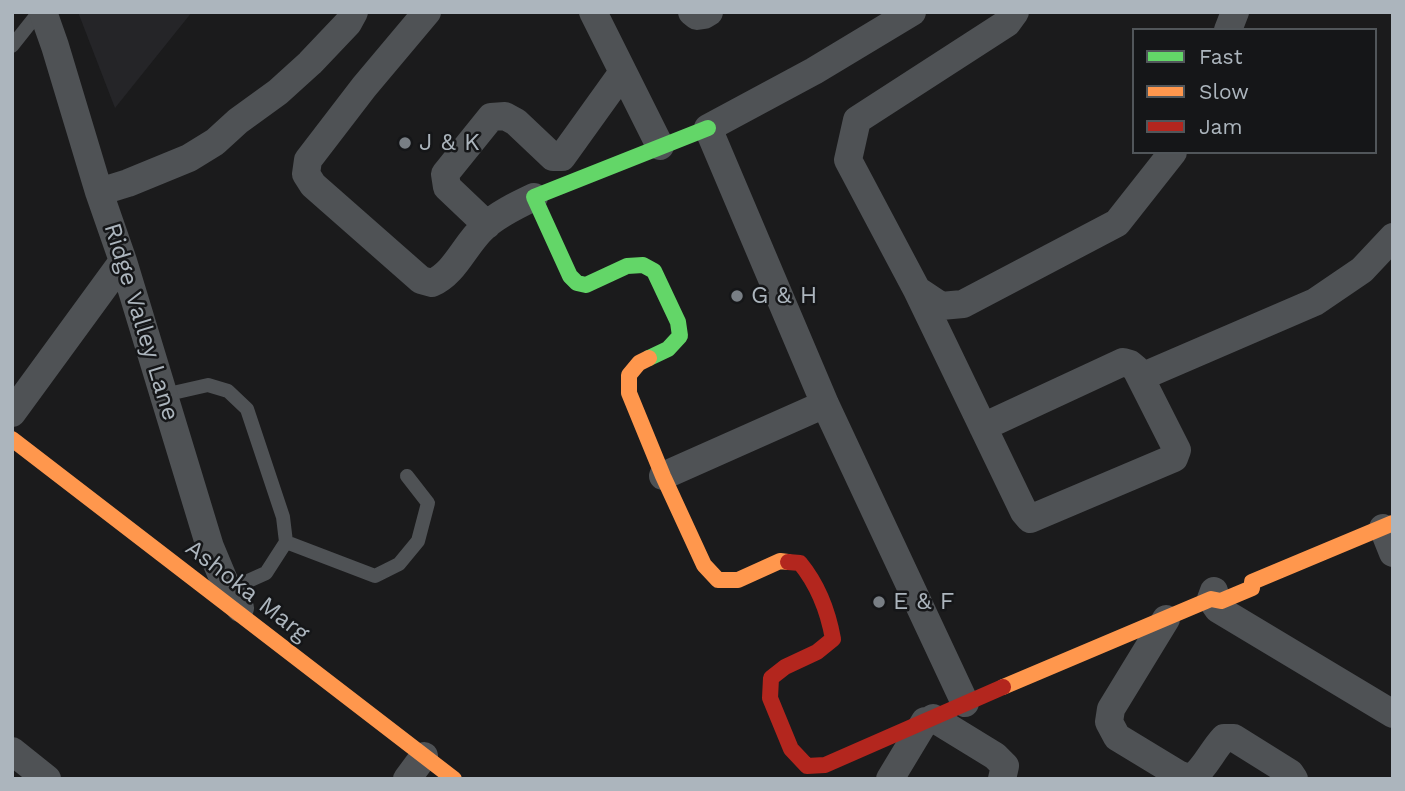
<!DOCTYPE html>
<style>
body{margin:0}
#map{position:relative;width:1405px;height:791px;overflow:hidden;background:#1b1b1c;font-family:"Work Sans",sans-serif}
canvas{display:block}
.frame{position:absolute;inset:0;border:14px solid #acb5bd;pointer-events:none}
.legend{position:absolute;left:1132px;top:28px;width:245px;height:126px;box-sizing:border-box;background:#151618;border:2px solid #51565a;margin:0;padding:9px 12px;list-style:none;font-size:21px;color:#acb5bd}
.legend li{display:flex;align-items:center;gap:14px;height:35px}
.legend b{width:35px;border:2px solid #51565a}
</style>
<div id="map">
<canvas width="1405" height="791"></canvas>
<div class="frame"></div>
<ul class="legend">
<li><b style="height:9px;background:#63d668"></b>Fast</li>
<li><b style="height:9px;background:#ff974d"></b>Slow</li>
<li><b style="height:9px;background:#b3261e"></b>Jam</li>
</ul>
</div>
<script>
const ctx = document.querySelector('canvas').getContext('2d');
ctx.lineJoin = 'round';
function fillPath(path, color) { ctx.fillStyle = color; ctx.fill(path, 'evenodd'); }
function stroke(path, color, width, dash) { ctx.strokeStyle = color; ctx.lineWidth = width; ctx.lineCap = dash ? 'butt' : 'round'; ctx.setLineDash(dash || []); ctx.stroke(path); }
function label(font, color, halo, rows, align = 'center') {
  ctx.font = font + ' "Work Sans",sans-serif'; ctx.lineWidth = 5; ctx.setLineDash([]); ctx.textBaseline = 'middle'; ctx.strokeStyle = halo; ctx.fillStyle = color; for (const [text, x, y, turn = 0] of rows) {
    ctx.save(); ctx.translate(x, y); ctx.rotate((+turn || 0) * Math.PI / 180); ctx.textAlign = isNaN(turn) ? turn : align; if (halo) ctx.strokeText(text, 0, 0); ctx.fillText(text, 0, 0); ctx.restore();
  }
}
fillPath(new Path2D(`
 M 78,12 L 192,12 L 115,108 Z`), '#252528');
stroke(new Path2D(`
 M 12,46 L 39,12
 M 164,395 L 208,385 L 228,391 L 247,409 L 283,517 L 286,542 L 266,573 L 228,590
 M 286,542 L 375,576 L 399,564 L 418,541 L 428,503 L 407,476`), '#4f5255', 14);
stroke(new Path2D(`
 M 43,12 L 55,46 L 99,192 L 123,261 L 210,547 L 228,590 L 240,608
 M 427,12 L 364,87 L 308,160 L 306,174 L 313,185 L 421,280 L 432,283 C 455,273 464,246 483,228 C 496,215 517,205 534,197
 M 593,12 L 660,146
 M 692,12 L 697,16 L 704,15 L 709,12
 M 912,12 L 814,71 L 708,128 L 825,404 L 965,703
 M 1015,12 L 1007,23 L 857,120 L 848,160 L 917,290 L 941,306 L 963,304 L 1117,223 L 1173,152
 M 1228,30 L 1235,12
 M 99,192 L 128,183 L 189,158 L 215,142 L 238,121 L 278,92 L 310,63 L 348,23 L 354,12
 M 487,225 L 447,187 L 445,174 L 491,117 L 505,116 L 516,122 L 553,157 L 562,157 L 623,72
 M 917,290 L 1024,512 L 1030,519 L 1174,458 L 1177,450 L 1136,369 L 1130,364 L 1123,362 L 983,427
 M 1141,377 L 1315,302 L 1362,270 L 1393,237
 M 12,413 L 123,261
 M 663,476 L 825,404
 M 1383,528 L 1393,553
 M 1214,591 L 1211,599 L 1218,609 L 1393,714
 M 1166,619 L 1111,709 L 1109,722 L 1117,737 L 1178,774 L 1191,779 C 1206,767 1211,752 1224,738 L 1234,738 L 1290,773 L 1294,779
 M 933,718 L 995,756 L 1005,766 L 1002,779
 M 12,751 L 47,779
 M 407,779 L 424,756
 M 890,779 L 925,721`), '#4f5255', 28);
stroke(new Path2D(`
 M 649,358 L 668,349 L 680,336 L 678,322 L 654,271 L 643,265 L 627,266 L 586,285 L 577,283 L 570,276 L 534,197 L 708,128`), '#63d668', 16);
stroke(new Path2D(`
 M 649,358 L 639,363 L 629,375 L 629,393 L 663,476 L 704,565 L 718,580 L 738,580 L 780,561 L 788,562
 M 12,439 L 454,779
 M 1003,687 L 1211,599 L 1221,601 L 1252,588 L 1252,582 L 1393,523`), '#ff974d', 16);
stroke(new Path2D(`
 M 788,562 L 800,563 C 818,585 828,611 833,639 L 817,652 L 785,667 L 771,678 L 770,698 L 791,749 L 807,766 L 825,765 L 1003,687`), '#b3261e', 16);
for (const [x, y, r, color] of [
 [405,143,7,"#797f85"],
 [737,296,7,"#797f85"],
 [879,602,7,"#797f85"]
]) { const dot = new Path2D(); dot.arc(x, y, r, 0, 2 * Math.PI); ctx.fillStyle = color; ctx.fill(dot); stroke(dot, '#151618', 2.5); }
label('24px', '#acb5bd', '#151618', [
 ["J & K",419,143],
 ["G & H",751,296],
 ["E & F",893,602]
], 'left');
label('24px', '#acb5bd', '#151618', [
 ["Ridge Valley Lane",141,322,73],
 ["Ashoka Marg",247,591,38]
]);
</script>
